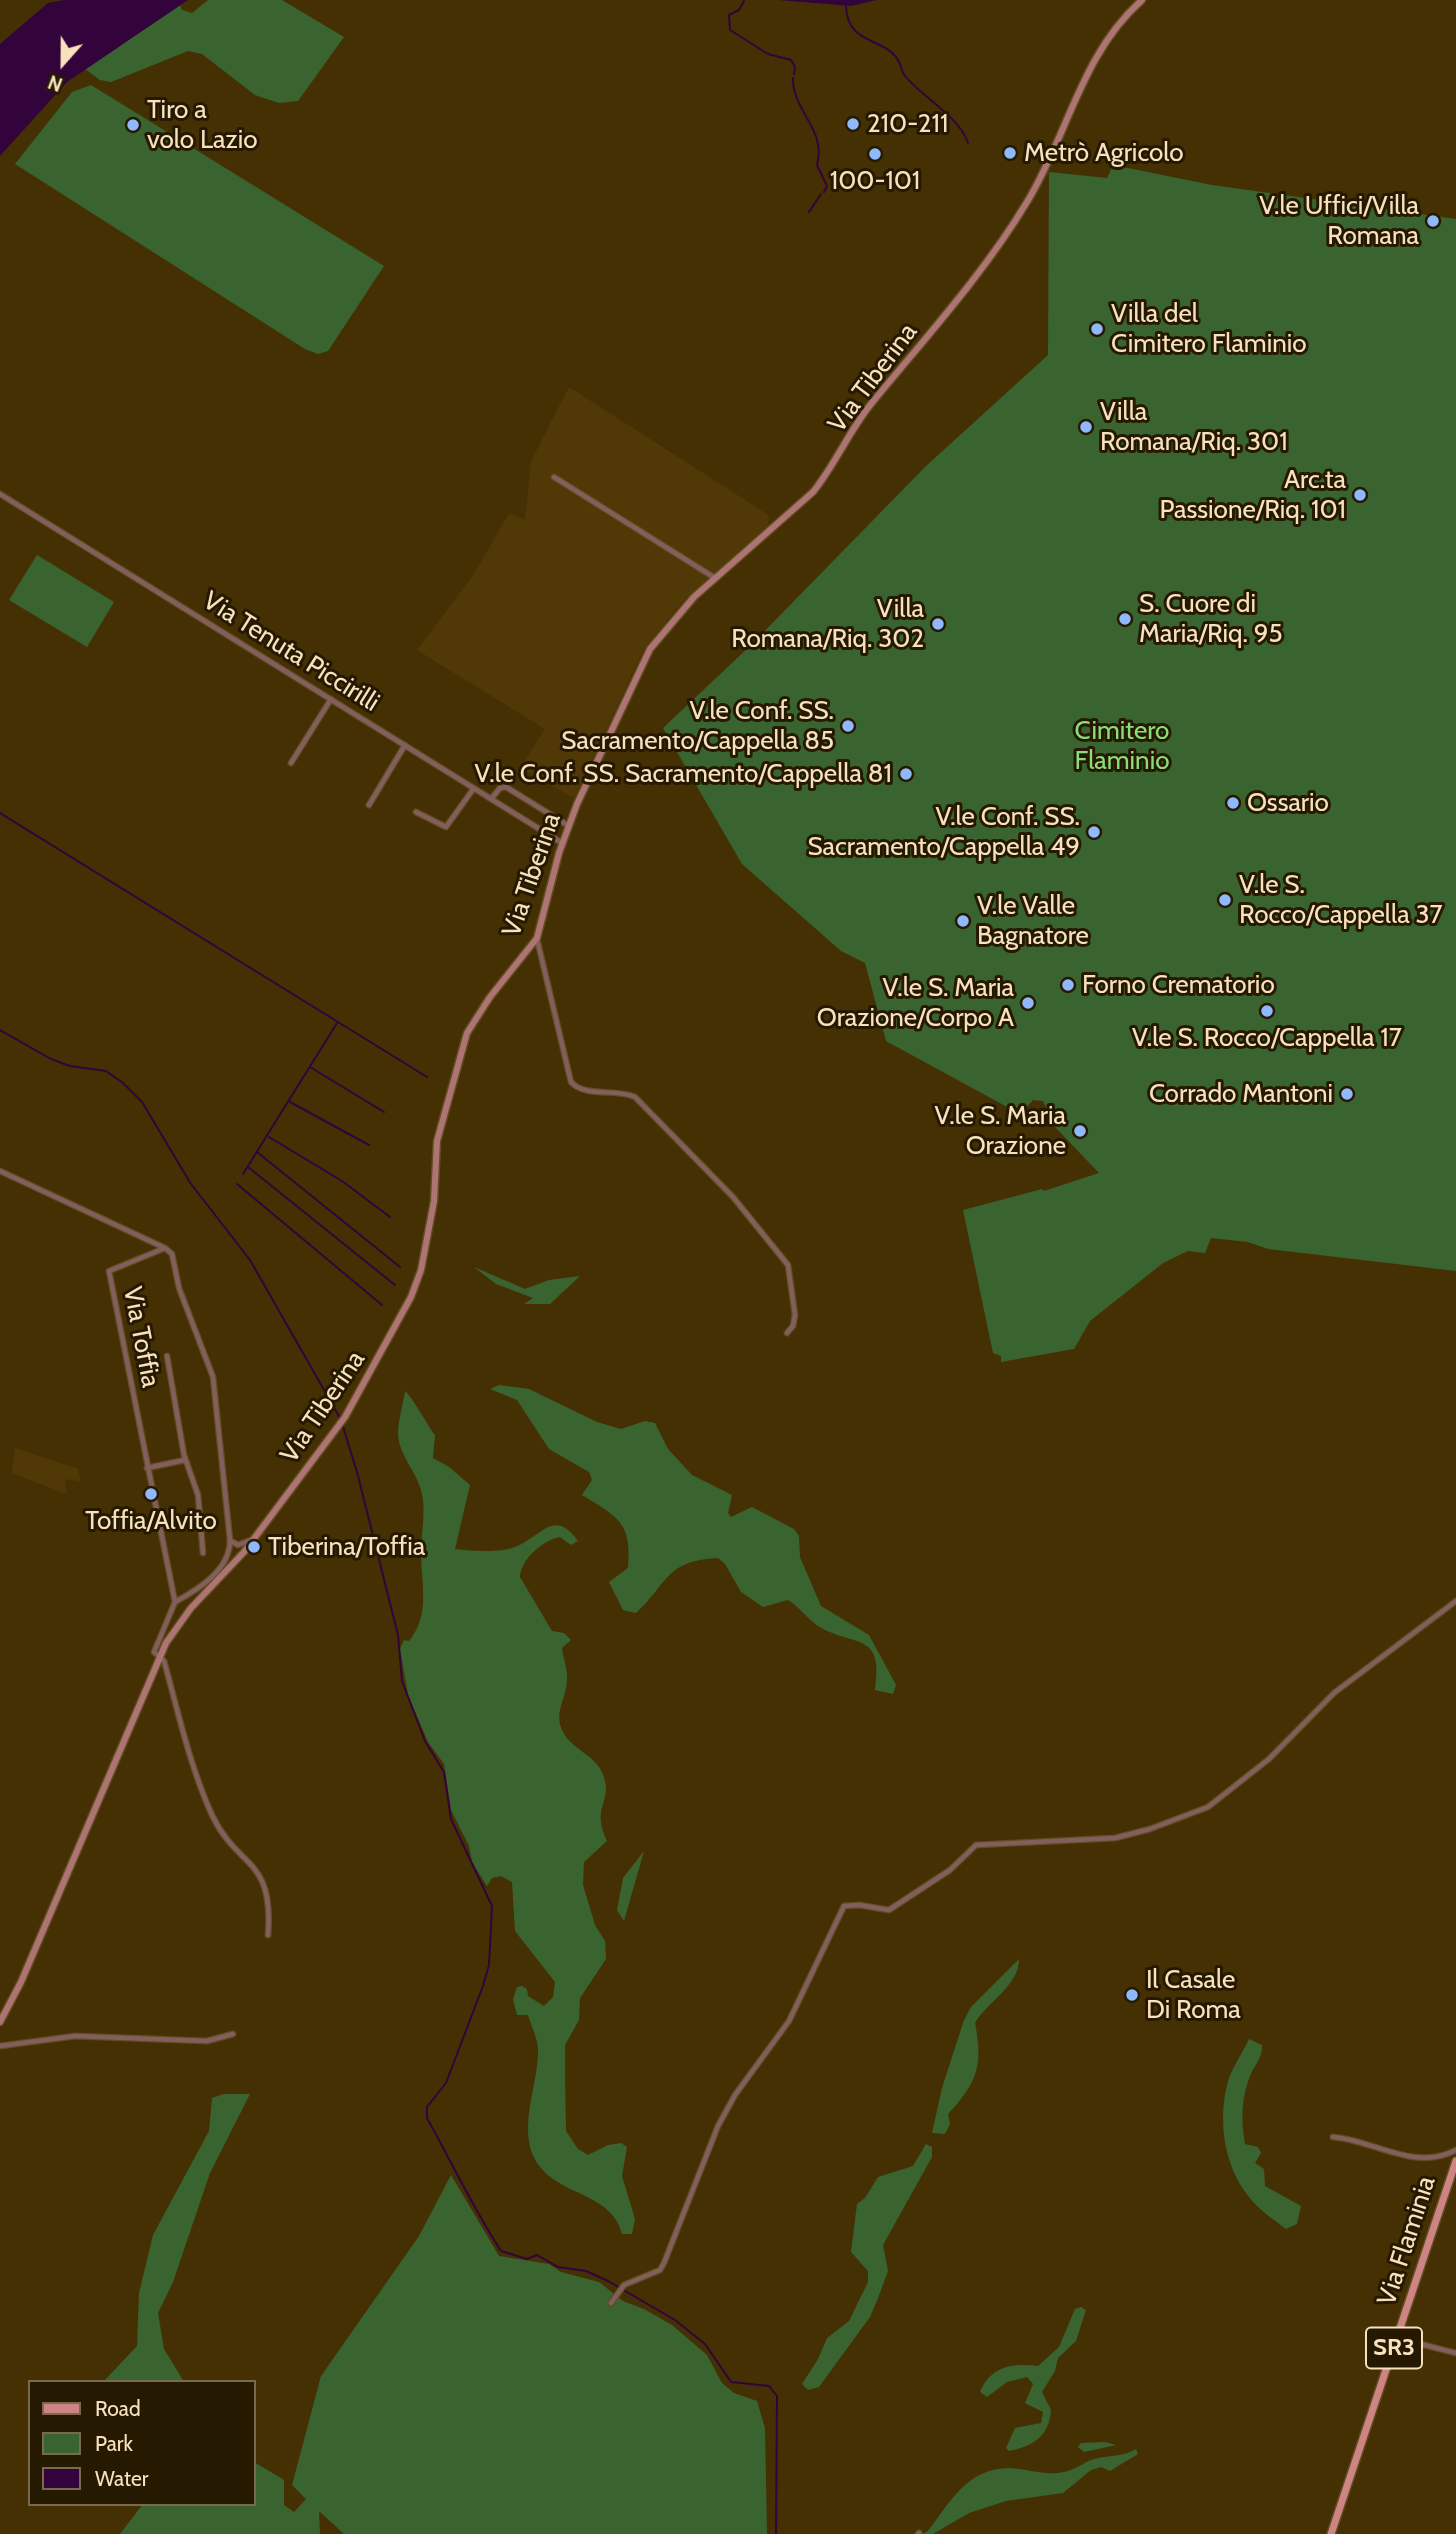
<!DOCTYPE html>
<meta charset="utf-8">
<style>
body{margin:0}
#map{position:relative;width:1456px;height:2534px;overflow:hidden;background:#453003;font-family:Cabin,sans-serif}
canvas{display:block}
.legend{position:absolute;left:28px;top:2380px;width:228px;height:126px;box-sizing:border-box;background:#261902;border:2px solid #7a694d;margin:0;padding:9px 12px;list-style:none;font-size:21px;color:#f8e2be}
.legend li{display:flex;align-items:center;gap:14px;height:35px}
.legend b{width:35px;border:2px solid #7a694d}
.north{position:absolute;left:28px;top:28px;width:70px;height:70px;-webkit-text-stroke:5px #261902;paint-order:stroke;rotate:201deg;font-size:19px;font-weight:700;line-height:28px;text-align:center;color:#f8e2be}
.north::after{content:'';display:block;margin:auto;width:24px;height:32px;background:#f8e2be;clip-path:polygon(50% 0,100% 100%,50% 72%,0 100%)}
</style>
<div id="map">
<canvas width="1456" height="2534"></canvas>
<ul class="legend">
<li><b style="height:9px;background:#ce8484"></b>Road</li>
<li><b style="height:19px;background:#396430"></b>Park</li>
<li><b style="height:19px;background:#32043b"></b>Water</li>
</ul>
<div class="north">N</div>
</div>
<script>
const ctx = document.querySelector('canvas').getContext('2d');
ctx.lineJoin = 'round';
function fillPath(path, color) { ctx.fillStyle = color; ctx.fill(path, 'evenodd'); }
function stroke(path, color, width, dash) { ctx.strokeStyle = color; ctx.lineWidth = width; ctx.lineCap = dash ? 'butt' : 'round'; ctx.setLineDash(dash || []); ctx.stroke(path); }
function label(font, color, halo, rows, align = 'center') {
  ctx.font = font + ' Cabin,sans-serif'; ctx.lineWidth = 6; ctx.setLineDash([]); ctx.textBaseline = 'middle'; ctx.strokeStyle = halo; ctx.fillStyle = color; for (const [text, x, y, turn = 0] of rows) {
    ctx.save(); ctx.translate(x, y); ctx.rotate((+turn || 0) * Math.PI / 180); ctx.textAlign = isNaN(turn) ? turn : align; if (halo) ctx.strokeText(text, 0, 0); ctx.fillText(text, 0, 0); ctx.restore();
  }
}
fillPath(new Path2D(`
 M 569,387 L 767,514 L 769,518 L 767,527 L 683,601 L 644,649 L 574,798 L 520,768 L 545,729 L 417,650 L 474,574 L 509,513 L 525,520 L 531,461 Z
 M 15,1448 L 78,1469 L 81,1482 L 65,1479 L 66,1494 L 12,1473 Z`), '#503906');
fillPath(new Path2D(`
 M 208,0 L 282,0 L 344,37 L 298,101 L 279,103 L 255,95 L 202,54 L 188,51 L 111,82 L 100,80 L 85,69 L 180,5 L 182,10 L 192,13 Z
 M 91,85 L 384,266 L 328,351 L 318,354 L 305,349 L 15,164 L 72,92 Z
 M 1113,165 L 1212,185 L 1456,219 L 1456,1271 L 1268,1249 L 1248,1242 L 1211,1238 L 1205,1253 L 1188,1251 L 1163,1263 L 1090,1321 L 1074,1349 L 1001,1362 L 1001,1356 L 993,1353 L 963,1210 L 1042,1189 L 1044,1191 L 1099,1173 L 1056,1128 L 1043,1101 L 1033,1100 L 1020,1114 L 886,1041 L 865,963 L 841,951 L 742,864 L 663,728 L 750,646 L 925,467 L 1048,355 L 1049,172 L 1107,178 Z
 M 37,555 L 114,602 L 87,647 L 9,600 Z
 M 474,1267 L 525,1289 L 549,1280 L 580,1276 L 550,1304 L 524,1304 L 533,1298 L 496,1284 Z
 M 499,1385 L 529,1389 L 597,1422 L 621,1429 L 645,1421 L 655,1423 L 668,1449 L 692,1475 L 732,1495 L 728,1513 L 731,1517 L 752,1507 L 794,1529 L 799,1536 L 800,1557 L 821,1606 L 869,1635 L 896,1685 L 893,1694 L 875,1690 C 884,1630 854,1648 818,1626 C 806,1618 800,1607 788,1600 L 763,1607 L 741,1592 L 725,1564 L 718,1558 C 664,1561 669,1583 636,1613 L 623,1610 L 609,1582 L 628,1568 C 632,1522 618,1517 582,1495 L 592,1480 L 589,1472 L 549,1449 L 517,1400 L 490,1389 Z
 M 405,1391 C 412,1396 427,1425 435,1435 L 433,1458 L 449,1467 L 470,1485 L 455,1549 C 472,1551 499,1553 515,1547 C 541,1537 554,1507 578,1541 L 571,1545 L 560,1537 C 543,1540 521,1559 520,1577 L 552,1631 L 564,1633 L 571,1640 L 562,1648 C 563,1658 568,1670 567,1680 C 566,1701 553,1712 563,1732 C 571,1749 596,1755 603,1775 C 614,1802 590,1805 607,1841 L 584,1862 L 583,1885 L 595,1925 L 605,1941 L 606,1959 L 580,1998 L 579,2020 L 565,2045 L 565,2074 L 566,2131 L 578,2149 L 588,2155 L 608,2145 L 621,2143 L 627,2147 L 622,2176 L 635,2219 L 632,2234 L 622,2234 C 612,2194 564,2196 541,2168 C 514,2136 538,2087 538,2052 C 539,2040 531,2026 528,2015 L 517,2015 L 513,1999 L 517,1987 L 522,1986 L 527,1989 L 528,1996 L 544,2006 L 553,1997 L 555,1982 L 515,1931 L 512,1882 L 501,1876 L 492,1878 L 487,1886 L 472,1862 L 469,1846 L 451,1810 L 444,1764 L 428,1742 L 408,1695 L 400,1649 L 404,1640 L 409,1641 C 431,1614 421,1583 421,1553 C 421,1534 426,1512 422,1494 C 418,1473 399,1456 398,1434 C 398,1420 403,1405 405,1391 Z
 M 644,1851 L 624,1921 L 617,1910 L 623,1878 Z
 M 1019,1959 C 1019,1986 987,2002 975,2023 C 983,2065 978,2082 948,2114 L 950,2124 L 945,2134 L 932,2133 L 942,2088 L 964,2020 L 971,2007 Z
 M 1249,2039 L 1262,2045 C 1263,2058 1254,2065 1250,2076 C 1241,2099 1241,2120 1245,2144 L 1258,2147 L 1261,2153 L 1255,2163 L 1264,2169 L 1265,2186 L 1301,2206 L 1297,2224 L 1286,2229 C 1273,2219 1259,2210 1249,2197 C 1223,2165 1217,2117 1229,2078 C 1234,2065 1243,2052 1249,2039 Z
 M 224,2094 L 250,2094 L 210,2173 L 173,2282 L 158,2313 L 164,2349 L 184,2382 L 103,2382 L 137,2346 L 139,2293 L 153,2235 L 209,2131 L 212,2098 Z
 M 926,2144 L 932,2147 L 932,2157 L 883,2245 L 888,2271 L 878,2298 L 870,2317 L 819,2387 L 808,2390 L 802,2384 L 818,2359 L 827,2338 L 849,2321 L 868,2282 L 868,2271 L 851,2252 L 857,2204 L 865,2198 L 878,2177 L 913,2166 Z
 M 451,2175 L 499,2256 L 549,2264 L 561,2272 L 599,2282 L 623,2301 L 644,2309 L 672,2325 L 707,2355 L 722,2383 L 734,2393 L 757,2401 L 765,2428 L 767,2534 L 344,2534 L 319,2511 L 320,2534 L 120,2534 L 143,2504 L 254,2504 L 254,2462 L 284,2480 L 284,2505 L 294,2512 L 306,2499 L 292,2485 L 321,2376 L 419,2236 Z
 M 1081,2307 L 1086,2310 L 1076,2341 L 1058,2358 L 1055,2371 L 1042,2392 L 1051,2410 C 1049,2437 1033,2446 1009,2451 L 1006,2448 L 1015,2428 L 1041,2423 L 1043,2412 L 1025,2403 L 1033,2384 L 1027,2377 L 1007,2382 L 987,2397 L 980,2392 C 991,2366 1012,2363 1038,2366 L 1059,2347 L 1075,2309 Z
 M 1105,2442 L 1116,2445 L 1084,2452 L 1078,2447 L 1081,2443 Z
 M 1136,2449 L 1138,2454 L 1110,2471 L 1101,2467 L 1091,2470 L 1063,2493 L 1006,2501 L 969,2513 L 933,2534 L 922,2534 L 928,2531 C 951,2501 967,2468 1010,2468 C 1029,2469 1045,2476 1064,2472 C 1075,2470 1084,2462 1094,2459 C 1108,2455 1124,2457 1136,2449 Z`), '#396430');
fillPath(new Path2D(`
 M 64,0 L 188,0 L 67,82 L 0,156 L 0,44 L 48,3 Z
 M 778,0 L 877,0 L 851,6 Z`), '#32043b');
stroke(new Path2D(`
 M 744,1 L 739,10 L 729,15 L 730,30 L 768,54 L 791,60 L 795,67 L 794,74
 M 846,6 C 847,44 882,38 896,57 C 901,63 901,71 905,76 C 922,97 959,116 968,143
 M 793,78 C 792,111 827,129 817,165 L 827,186 L 824,192
 M 809,212 L 821,194
 M 0,813 L 427,1077
 M 0,1030 L 51,1059 L 70,1066 L 106,1071 L 123,1083 L 142,1102 L 191,1184 L 250,1260 L 340,1418
 M 310,1067 L 384,1112
 M 290,1102 L 369,1145
 M 269,1137 L 342,1181 L 390,1217
 M 257,1152 L 400,1267
 M 248,1167 L 395,1285
 M 243,1174 L 337,1023
 M 237,1184 L 382,1305
 M 342,1423 L 357,1472 L 398,1635 L 402,1681 L 425,1741 L 444,1772 L 451,1819 L 492,1906 L 489,1965 L 483,1986 L 446,2083 L 427,2107 L 427,2118 C 452,2163 473,2208 501,2251 L 527,2259 L 537,2255 L 558,2267 L 586,2271 L 608,2281 L 675,2320 L 705,2344 L 731,2382 L 769,2386 L 777,2396 L 776,2534`), '#32043b', 2);
const street = new Path2D(`
 M 554,477 L 715,578
 M 0,494 L 562,843
 M 291,763 L 331,699
 M 491,799 L 500,788 L 506,787 L 569,826
 M 369,805 L 405,745
 M 416,812 L 446,827 L 474,788
 M 537,939 L 571,1082 C 585,1098 616,1088 635,1097 L 733,1197 L 788,1265 L 795,1315 L 793,1326 L 787,1333
 M 0,1171 L 165,1248
 M 167,1356 L 184,1455 L 198,1495 L 203,1553
 M 147,1468 L 185,1460
 M 231,1541 L 238,1545 L 251,1540
 M 175,1602 C 199,1589 230,1570 230,1540 L 213,1377 L 179,1288 L 172,1254 L 165,1248 L 109,1271 L 175,1602 L 154,1652 L 164,1661 C 178,1711 190,1767 212,1815 C 238,1870 274,1856 268,1935
 M 0,2046 L 75,2036 L 207,2041 L 233,2034
 M 1333,2137 C 1374,2140 1414,2172 1456,2150
 M 611,2303 L 624,2285 L 660,2270 L 664,2263 L 718,2126 L 735,2095 L 789,2021 L 844,1906 L 859,1905 L 889,1910 L 950,1870 L 976,1845 L 1115,1838 L 1150,1829 L 1208,1807 L 1269,1759 L 1334,1693 L 1456,1601
 M 1397,2338 L 1456,2353
 M 918,2534 L 919,2533`);
const secondary = new Path2D(`
 M 0,2022 L 21,1982 L 166,1643 L 191,1608 L 244,1552 L 345,1417 L 411,1297 L 421,1270 L 434,1201 L 437,1141 L 467,1033 L 490,997 L 537,938 L 559,853 L 577,804 L 650,649 L 694,597 L 813,492 C 835,465 849,431 871,404 C 925,338 983,275 1027,202 C 1068,135 1081,54 1142,0`);
const primary = new Path2D(`
 M 1331,2534 L 1456,2161`);
stroke(street, '#624c21', 7);
stroke(secondary, '#624c21', 9);
stroke(primary, '#624c21', 10);
stroke(street, '#825e5d', 4.5);
stroke(secondary, '#ad7473', 6);
stroke(primary, '#ce8484', 7);
for (const [x, y, r, color] of [
 [853,124,7,"#8fb8fd"],
 [133,125,7,"#8fb8fd"],
 [1010,153,7,"#8fb8fd"],
 [875,154,7,"#8fb8fd"],
 [1433,221,7,"#8fb8fd"],
 [1097,329,7,"#8fb8fd"],
 [1086,427,7,"#8fb8fd"],
 [1360,495,7,"#8fb8fd"],
 [1125,619,7,"#8fb8fd"],
 [938,624,7,"#8fb8fd"],
 [848,726,7,"#8fb8fd"],
 [906,774,7,"#8fb8fd"],
 [1233,803,7,"#8fb8fd"],
 [1094,832,7,"#8fb8fd"],
 [1225,900,7,"#8fb8fd"],
 [963,921,7,"#8fb8fd"],
 [1068,985,7,"#8fb8fd"],
 [1028,1003,7,"#8fb8fd"],
 [1267,1011,7,"#8fb8fd"],
 [1347,1094,7,"#8fb8fd"],
 [1080,1131,7,"#8fb8fd"],
 [151,1494,7,"#8fb8fd"],
 [254,1547,7,"#8fb8fd"],
 [1132,1995,7,"#8fb8fd"]
]) { const dot = new Path2D(); dot.arc(x, y, r, 0, 2 * Math.PI); ctx.fillStyle = color; ctx.fill(dot); stroke(dot, '#261902', 2.5); }
for (const [x, y, w] of [
 [1394,2348,56]
]) { const box = new Path2D(); box.roundRect(x - w / 2, y - 20.5, w, 41, 5); ctx.fillStyle = '#261902'; ctx.fill(box); stroke(box, '#f8e2be', 2); }
label('bold 24px', '#f8e2be', null, [
 ["SR3",1394,2348]
]);
label('26px', '#f8e2be', '#261902', [
 ["Tiro a",147,110],
 ["volo Lazio",147,140],
 ["210-211",867,124],
 ["Metrò Agricolo",1024,153],
 ["100-101",875,181,"center"],
 ["V.le Uffici/Villa",1419,206,"right"],
 ["Romana",1419,236,"right"],
 ["Villa del",1111,314],
 ["Cimitero Flaminio",1111,344],
 ["Villa",1100,412],
 ["Romana/Riq. 301",1100,442],
 ["Arc.ta",1346,480,"right"],
 ["Passione/Riq. 101",1346,510,"right"],
 ["S. Cuore di",1139,604],
 ["Maria/Riq. 95",1139,634],
 ["Villa",924,609,"right"],
 ["Romana/Riq. 302",924,639,"right"],
 ["V.le Conf. SS.",834,711,"right"],
 ["Sacramento/Cappella 85",834,741,"right"],
 ["V.le Conf. SS. Sacramento/Cappella 81",892,774,"right"],
 ["Ossario",1247,803],
 ["V.le Conf. SS.",1080,817,"right"],
 ["Sacramento/Cappella 49",1080,847,"right"],
 ["V.le S.",1239,885],
 ["Rocco/Cappella 37",1239,915],
 ["V.le Valle",977,906],
 ["Bagnatore",977,936],
 ["Forno Crematorio",1082,985],
 ["V.le S. Maria",1014,988,"right"],
 ["Orazione/Corpo A",1014,1018,"right"],
 ["V.le S. Rocco/Cappella 17",1267,1038,"center"],
 ["Corrado Mantoni",1333,1094,"right"],
 ["V.le S. Maria",1066,1116,"right"],
 ["Orazione",1066,1146,"right"],
 ["Toffia/Alvito",151,1521,"center"],
 ["Tiberina/Toffia",268,1547],
 ["Il Casale",1146,1980],
 ["Di Roma",1146,2010]
], 'left');
label('26px', '#f8e2be', '#261902', [
 ["Via Tiberina",873,378,-53],
 ["Via Tenuta Piccirilli",291,652,32],
 ["Via Tiberina",532,875,-71],
 ["Via Toffia",141,1337,79],
 ["Via Tiberina",323,1407,-56],
 ["Via Flaminia",1407,2241,-72]
]);
label('26px', '#8ade79', '#261902', [
 ["Cimitero",1122,731],
 ["Flaminio",1122,761]
]);
</script>
